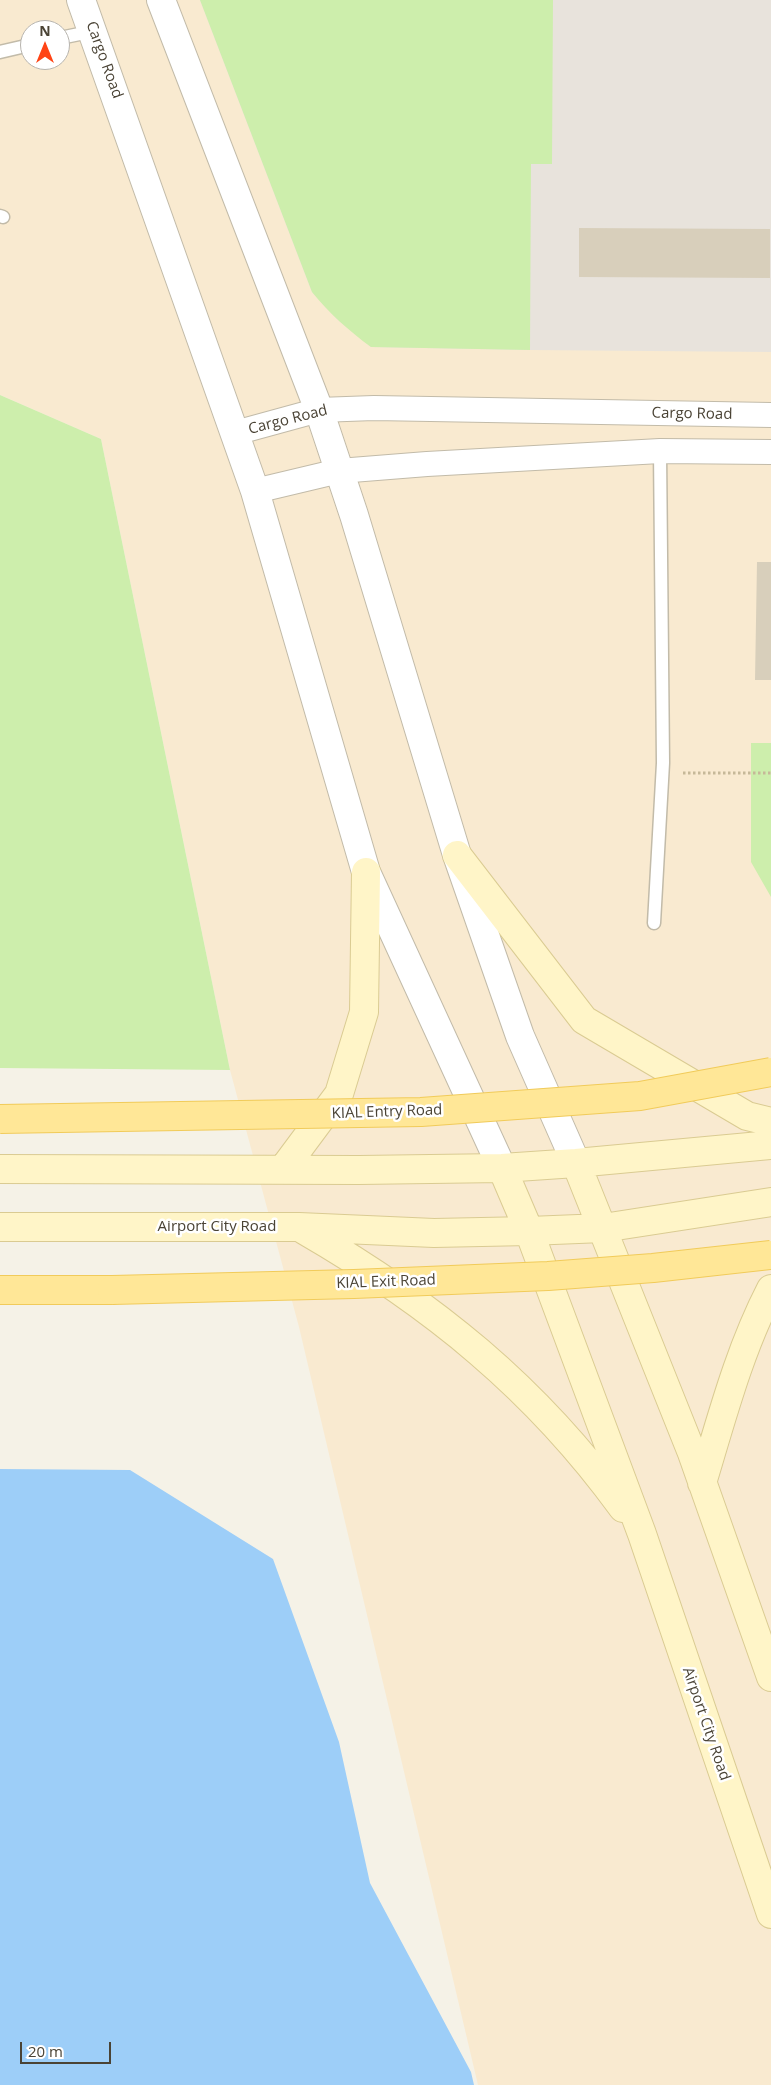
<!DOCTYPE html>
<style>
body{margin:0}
#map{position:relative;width:771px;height:2085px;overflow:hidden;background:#f5f2e7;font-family:"Open Sans",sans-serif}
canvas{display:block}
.north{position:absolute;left:20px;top:20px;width:50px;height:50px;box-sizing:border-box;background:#fff;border:1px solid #b7b4ae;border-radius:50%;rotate:0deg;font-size:14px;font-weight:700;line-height:20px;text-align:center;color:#4a4335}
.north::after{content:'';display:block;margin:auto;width:18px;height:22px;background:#ff4415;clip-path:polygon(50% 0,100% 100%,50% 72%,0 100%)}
.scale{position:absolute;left:20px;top:2042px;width:91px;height:22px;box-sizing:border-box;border:2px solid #4a4335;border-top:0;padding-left:6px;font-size:15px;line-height:18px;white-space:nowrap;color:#4a4335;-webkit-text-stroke:4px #fff;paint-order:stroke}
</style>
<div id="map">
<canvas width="771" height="2085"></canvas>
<div class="north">N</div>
<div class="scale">20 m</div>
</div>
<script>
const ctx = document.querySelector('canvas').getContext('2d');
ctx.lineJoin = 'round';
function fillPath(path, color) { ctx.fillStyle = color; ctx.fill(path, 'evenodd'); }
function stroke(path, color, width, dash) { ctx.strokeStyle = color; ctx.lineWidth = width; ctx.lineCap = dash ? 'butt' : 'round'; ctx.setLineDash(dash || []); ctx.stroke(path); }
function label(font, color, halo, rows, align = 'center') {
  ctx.font = font + ' "Open Sans",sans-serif'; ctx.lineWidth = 5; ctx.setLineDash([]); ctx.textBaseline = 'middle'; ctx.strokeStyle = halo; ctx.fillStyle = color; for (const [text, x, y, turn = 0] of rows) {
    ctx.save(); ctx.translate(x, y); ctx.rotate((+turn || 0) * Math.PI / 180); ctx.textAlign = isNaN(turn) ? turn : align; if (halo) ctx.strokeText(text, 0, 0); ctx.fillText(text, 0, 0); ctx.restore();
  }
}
fillPath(new Path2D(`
 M 0,0 L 771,0 L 771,2085 L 478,2085 L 299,1327 L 230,1070 L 101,439 L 0,395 ZM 30,30 L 60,30 L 60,60 L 30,60 Z`), '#f9ead0');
fillPath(new Path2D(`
 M 200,0 L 771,0 L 771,352 L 530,350 L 371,347 L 337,319 L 312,292 Z`), '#e8e3dc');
fillPath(new Path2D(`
 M 200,0 L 553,0 L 552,164 L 531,164 L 530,350 L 371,347 C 349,331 329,313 312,292 Z
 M 0,395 L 101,439 L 230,1070 L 0,1068 Z
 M 751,743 L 771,743 L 771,897 L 751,862 Z`), '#cdeeac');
fillPath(new Path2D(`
 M 0,1469 L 130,1470 L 273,1559 L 339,1742 L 370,1883 L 471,2072 L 474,2085 L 0,2085 Z`), '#9dcef8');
fillPath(new Path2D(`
 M 579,228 L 770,229 L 770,278 L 579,277 Z
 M 757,562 L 771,562 L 771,680 L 755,680 Z`), '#d8cfbb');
const service = new Path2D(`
 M 60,38 L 94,31
 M 0,52 L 30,45
 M 0,216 L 3,217
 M 654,923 L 663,763 L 660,451`);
const minor = new Path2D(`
 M 235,433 L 319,410 L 374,408 L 771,415
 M 255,491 L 339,471 L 427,464 L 660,451 L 771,452`);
const tertiary = new Path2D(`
 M 81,0 L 255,491 L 366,872 L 502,1168
 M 161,0 L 319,410 L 354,515 L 457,855 L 520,1036 L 576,1163`);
const secondary = new Path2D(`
 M 457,855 L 584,1020 L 747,1116 L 771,1122
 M 576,1163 L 692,1453 L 771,1677
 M 284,1168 L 339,1094 L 364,1012 L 366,872
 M 502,1168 L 529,1231 L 642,1534 L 771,1914
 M 0,1169 L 359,1170 L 502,1168 L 576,1163 L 771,1145
 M 0,1227 L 299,1227 L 434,1233 L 529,1231 L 603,1228 L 771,1202
 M 304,1230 C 432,1304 536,1388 623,1508
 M 702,1483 C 722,1417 739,1351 771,1289`);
const primary = new Path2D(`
 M 0,1290 L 112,1290`);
stroke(service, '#c2bba9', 15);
stroke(minor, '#c2bba9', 26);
stroke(tertiary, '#c2bba9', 30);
stroke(secondary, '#dacb92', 30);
stroke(primary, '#f1cb5a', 30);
stroke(new Path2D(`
 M 683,773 L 771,773`), '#c6b898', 3, [2.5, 2.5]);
stroke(service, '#fff', 12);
stroke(minor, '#fff', 24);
stroke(tertiary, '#fff', 28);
stroke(secondary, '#fff5c8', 28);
stroke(primary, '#ffe797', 28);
const primaryBridge = new Path2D(`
 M 0,1119 L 421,1112 L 640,1096 L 771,1072
 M 112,1290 L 354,1284 L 548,1276 L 653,1268 L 771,1255`);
stroke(primaryBridge, '#f1cb5a', 30, []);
stroke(primaryBridge, '#ffe797', 28);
label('15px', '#4a4335', '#fff', [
 ["Cargo Road",104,60,70],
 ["Cargo Road",692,414,1],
 ["Cargo Road",288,420,-14],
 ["KIAL Entry Road",387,1112,-2],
 ["Airport City Road",217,1227],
 ["KIAL Exit Road",386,1282,-2],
 ["Airport City Road",706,1724,71]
]);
</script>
